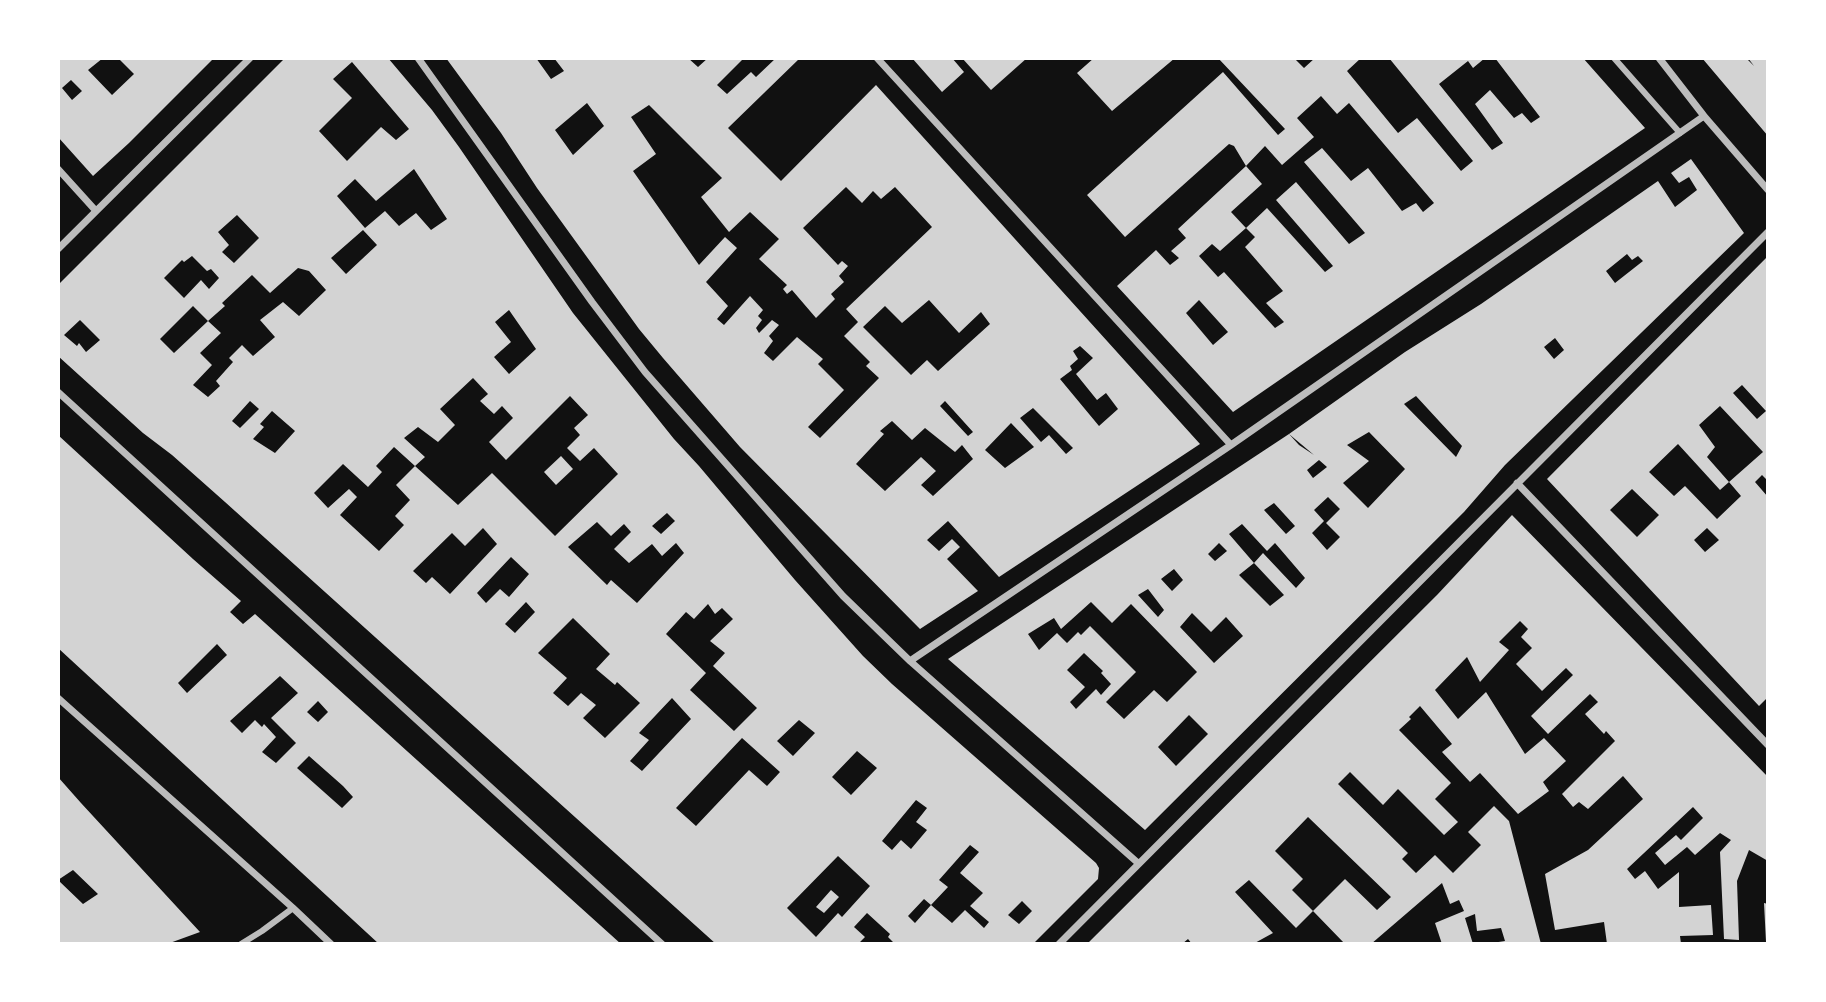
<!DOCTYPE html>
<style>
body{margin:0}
#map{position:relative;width:1826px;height:1002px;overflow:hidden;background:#111;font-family:Raleway,sans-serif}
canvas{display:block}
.frame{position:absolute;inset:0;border:60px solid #fff;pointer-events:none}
</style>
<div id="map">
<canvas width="1826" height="1002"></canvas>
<div class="frame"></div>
</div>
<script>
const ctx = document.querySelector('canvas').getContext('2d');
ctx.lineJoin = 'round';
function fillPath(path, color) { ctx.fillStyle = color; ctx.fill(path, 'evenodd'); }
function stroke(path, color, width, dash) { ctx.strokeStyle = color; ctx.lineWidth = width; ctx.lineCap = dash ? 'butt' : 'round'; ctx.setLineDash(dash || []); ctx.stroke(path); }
fillPath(new Path2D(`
 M 58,58 L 103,58 L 88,70 L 112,95 L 134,74 L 118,58 L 214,58 L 129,143 L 93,176 L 58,137 ZM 71,80 L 82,91 L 72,100 L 62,88 Z
 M 285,58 L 388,58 L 432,110 L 459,147 L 573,313 L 674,439 L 699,466 L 795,580 L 863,656 L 892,684 L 1096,863 L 1099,868 L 1098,879 L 1033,944 L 895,944 L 888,937 L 890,934 L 867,913 L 854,927 L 865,937 L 858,944 L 716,944 L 225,502 L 172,455 L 143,433 L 58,356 L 58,285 ZM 352,62 L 409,129 L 396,140 L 381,127 L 347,161 L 319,131 L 352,98 L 333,79 ZM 414,169 L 447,219 L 431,230 L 416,213 L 399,226 L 385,211 L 365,228 L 337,196 L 355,179 L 376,201 ZM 237,215 L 259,238 L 234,263 L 222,252 L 229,245 L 218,232 ZM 363,230 L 377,245 L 346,274 L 331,258 ZM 192,256 L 207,271 L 211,269 L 219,278 L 209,289 L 201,280 L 184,298 L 164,278 L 182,260 L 184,262 ZM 298,268 L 309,271 L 326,290 L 299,316 L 283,302 L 260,320 L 275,337 L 253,356 L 242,345 L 229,358 L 233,362 L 216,381 L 220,386 L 208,397 L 193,385 L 212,365 L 200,353 L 221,333 L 208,321 L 225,306 L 222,303 L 252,275 L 270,293 ZM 193,306 L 208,321 L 174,353 L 160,339 ZM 509,310 L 536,349 L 509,374 L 494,357 L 511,342 L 495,322 ZM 80,320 L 100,340 L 86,352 L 79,343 L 77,346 L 64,335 ZM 473,378 L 488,394 L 480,401 L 494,414 L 502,406 L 513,418 L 489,442 L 506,460 L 570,396 L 588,415 L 574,428 L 580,435 L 567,448 L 580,461 L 594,448 L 618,474 L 555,536 L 492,473 L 458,505 L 415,466 L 396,485 L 410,500 L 395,516 L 404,525 L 379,551 L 340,515 L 357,497 L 349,489 L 328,508 L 314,493 L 343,464 L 368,487 L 382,472 L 376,466 L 394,447 L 415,466 L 425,457 L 404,438 L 418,427 L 438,442 L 455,425 L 440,409 ZM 250,401 L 259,409 L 240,428 L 232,421 ZM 272,411 L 295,431 L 275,453 L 253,439 L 264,427 L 260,424 ZM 667,513 L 675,521 L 661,534 L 652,526 ZM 597,522 L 611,536 L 624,524 L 631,532 L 614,549 L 629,563 L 652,544 L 662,556 L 676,543 L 684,553 L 637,603 L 611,580 L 607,585 L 568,547 ZM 483,528 L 497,544 L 450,594 L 432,577 L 426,583 L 413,571 L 452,533 L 465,546 ZM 511,557 L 529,574 L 509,597 L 500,589 L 486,603 L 477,593 ZM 526,602 L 535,612 L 515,633 L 505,624 ZM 708,604 L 715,614 L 722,608 L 733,619 L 710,641 L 725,653 L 713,666 L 757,708 L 734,731 L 690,690 L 706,673 L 666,634 L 686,612 L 694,619 ZM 573,618 L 610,654 L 596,669 L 615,685 L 617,682 L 640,703 L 605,738 L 583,718 L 596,705 L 581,693 L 568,706 L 553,693 L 567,678 L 538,653 ZM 672,698 L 691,719 L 642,771 L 630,761 L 649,740 L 639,733 ZM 799,720 L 815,733 L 793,756 L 777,741 ZM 742,738 L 780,772 L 767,786 L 749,770 L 696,826 L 676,808 ZM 857,751 L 877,768 L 851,795 L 832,777 ZM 916,800 L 927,808 L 916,822 L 927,830 L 911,849 L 901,840 L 892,850 L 882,841 ZM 970,845 L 979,852 L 960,873 L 983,893 L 970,906 L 989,922 L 984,928 L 965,910 L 952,923 L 931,905 L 915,923 L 908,916 L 924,899 L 931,905 L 948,887 L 939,880 ZM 838,856 L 870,886 L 842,917 L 838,913 L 816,937 L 787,908 ZM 1022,901 L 1032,911 L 1019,924 L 1008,915 Z
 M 446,58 L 536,58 L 551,79 L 564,71 L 554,58 L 688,58 L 698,67 L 708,58 L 744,58 L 717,85 L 727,94 L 751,72 L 756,77 L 776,58 L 800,58 L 728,128 L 781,181 L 876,85 L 1200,444 L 999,577 L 948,521 L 927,540 L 939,551 L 952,539 L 960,547 L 947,559 L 978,591 L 920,629 L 740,447 L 663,358 L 639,329 L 537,188 L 501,133 ZM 587,103 L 604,126 L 573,155 L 555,130 ZM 649,105 L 722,178 L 701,197 L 729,232 L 750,212 L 779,239 L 759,259 L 787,285 L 783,289 L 787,294 L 792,290 L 816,318 L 835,299 L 831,294 L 844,282 L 839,276 L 848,266 L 842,261 L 838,265 L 803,228 L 846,187 L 862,203 L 873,191 L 881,199 L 895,187 L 932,227 L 846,309 L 858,322 L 844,336 L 870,362 L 866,366 L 879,378 L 820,438 L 808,427 L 844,390 L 818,364 L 823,359 L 797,337 L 773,361 L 764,353 L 773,341 L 769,336 L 779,325 L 772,320 L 759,333 L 756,328 L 762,320 L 758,316 L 763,310 L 750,296 L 724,325 L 717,319 L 728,306 L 706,282 L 737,248 L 725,237 L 699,265 L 633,171 L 656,154 L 631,117 ZM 929,300 L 959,333 L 981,312 L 990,324 L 938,371 L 927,360 L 911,375 L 863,327 L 885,306 L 902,323 ZM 1080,346 L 1093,358 L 1076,374 L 1097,400 L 1106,393 L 1118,409 L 1099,426 L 1060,379 L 1072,370 L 1070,366 L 1078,359 L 1073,351 ZM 945,401 L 973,432 L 968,436 L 940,406 ZM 1033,408 L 1073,448 L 1066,454 L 1049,435 L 1041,442 L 1020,418 ZM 892,421 L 912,440 L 925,428 L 955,452 L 962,445 L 973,459 L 933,496 L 921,485 L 936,471 L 921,457 L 885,491 L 856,464 L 884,434 L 880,431 ZM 1011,423 L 1034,447 L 1005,468 L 985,450 Z
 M 912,58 L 952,58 L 964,72 L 942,92 Z
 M 962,58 L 1027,58 L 991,90 Z
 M 1094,58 L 1175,58 L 1112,111 L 1077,73 Z
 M 1218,58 L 1294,58 L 1304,68 L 1315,58 L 1361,58 L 1347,71 L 1398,133 L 1417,118 L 1461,171 L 1473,161 L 1389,58 L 1485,58 L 1473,68 L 1468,61 L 1439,84 L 1492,150 L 1503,143 L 1475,104 L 1490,90 L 1514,118 L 1522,113 L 1531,123 L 1540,117 L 1495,58 L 1583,58 L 1645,128 L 1233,412 L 1117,286 L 1156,250 L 1170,265 L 1179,258 L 1171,251 L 1186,238 L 1178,229 L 1246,166 L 1262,184 L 1231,212 L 1246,228 L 1220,251 L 1212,244 L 1199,256 L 1218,277 L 1224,272 L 1275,328 L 1284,322 L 1266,303 L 1283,291 L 1245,247 L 1255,237 L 1246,228 L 1267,208 L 1325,272 L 1333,266 L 1276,200 L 1296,182 L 1349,244 L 1365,233 L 1304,162 L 1322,148 L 1351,181 L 1368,168 L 1402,211 L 1416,203 L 1423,212 L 1434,203 L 1349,103 L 1337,114 L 1321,96 L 1297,118 L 1314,137 L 1282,165 L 1265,146 L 1246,166 L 1234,146 L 1229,144 L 1125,237 L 1087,195 L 1223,72 L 1278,135 L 1285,129 ZM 1199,300 L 1228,332 L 1213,345 L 1186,313 Z
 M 1702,58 L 1746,58 L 1754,66 L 1748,58 L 1768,58 L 1768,136 Z
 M 1691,159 L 1744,233 L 1505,465 L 1464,512 L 1145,830 L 948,659 L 1289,434 L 1299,445 L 1314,455 L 1289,434 L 1405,352 L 1481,304 L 1658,181 L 1675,207 L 1697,190 L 1689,177 L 1679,183 L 1671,173 ZM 1627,254 L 1632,260 L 1638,256 L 1643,261 L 1615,283 L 1606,271 ZM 1555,338 L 1564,350 L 1554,359 L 1544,347 ZM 1416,396 L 1462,446 L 1456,457 L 1404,404 ZM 1369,432 L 1405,469 L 1368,508 L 1343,483 L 1369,461 L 1347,445 ZM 1319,460 L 1327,467 L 1313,478 L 1307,470 ZM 1328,497 L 1340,509 L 1326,523 L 1340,537 L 1327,550 L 1312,533 L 1324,521 L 1314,510 ZM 1274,503 L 1295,526 L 1286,534 L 1264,510 ZM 1242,524 L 1267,551 L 1275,543 L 1305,578 L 1296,588 L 1263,553 L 1254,563 L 1284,595 L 1270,606 L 1239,575 L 1254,563 L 1229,534 ZM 1219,543 L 1227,551 L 1215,561 L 1208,554 ZM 1174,569 L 1183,580 L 1172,591 L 1161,579 ZM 1148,589 L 1164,610 L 1158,617 L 1138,595 ZM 1091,602 L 1112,623 L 1131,604 L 1197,672 L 1167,702 L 1154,690 L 1124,719 L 1106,702 L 1136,672 L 1090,626 L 1081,635 L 1078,632 L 1067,643 L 1057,633 L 1039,650 L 1028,634 L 1054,618 L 1061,629 ZM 1192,613 L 1211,632 L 1226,617 L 1243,636 L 1214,663 L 1180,627 ZM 1084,653 L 1103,671 L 1101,673 L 1111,684 L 1101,695 L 1096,689 L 1076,709 L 1070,702 L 1085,687 L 1067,670 ZM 1189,715 L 1208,734 L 1176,766 L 1158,747 Z
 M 1768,256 L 1768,481 L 1762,475 L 1755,482 L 1768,497 L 1768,697 L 1759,706 L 1547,479 ZM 1742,385 L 1766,411 L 1757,419 L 1733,393 ZM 1720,406 L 1763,452 L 1729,482 L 1707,457 L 1715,447 L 1699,425 ZM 1678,444 L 1720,490 L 1729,482 L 1741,496 L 1717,519 L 1685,486 L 1674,496 L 1649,472 ZM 1632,489 L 1659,515 L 1637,537 L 1610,510 ZM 1707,528 L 1719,540 L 1705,552 L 1694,540 Z
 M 58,435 L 193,559 L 241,601 L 230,612 L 243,624 L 255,614 L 621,944 L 379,944 L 58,648 ZM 217,644 L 227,655 L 187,693 L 178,683 ZM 280,676 L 298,693 L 271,718 L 296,743 L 276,763 L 262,752 L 276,737 L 264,724 L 262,727 L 255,720 L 242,733 L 230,721 ZM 318,701 L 328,712 L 318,722 L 307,712 ZM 309,756 L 343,786 L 353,797 L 342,808 L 297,768 Z
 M 561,456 L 573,469 L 556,485 L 544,472 Z
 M 1512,515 L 1768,777 L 1768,861 L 1749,850 L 1737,881 L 1739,940 L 1724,939 L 1720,852 L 1731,840 L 1720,833 L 1695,855 L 1687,847 L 1665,865 L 1655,853 L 1676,835 L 1681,840 L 1703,818 L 1693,807 L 1627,869 L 1635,879 L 1645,871 L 1658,889 L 1679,872 L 1679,907 L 1711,905 L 1713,935 L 1680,936 L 1681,944 L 1607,944 L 1604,922 L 1555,930 L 1545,874 L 1588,850 L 1643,799 L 1623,776 L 1588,809 L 1579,802 L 1573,807 L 1562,794 L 1615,741 L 1606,731 L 1604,734 L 1585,714 L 1598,702 L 1590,694 L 1548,734 L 1531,716 L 1573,675 L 1566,668 L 1542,691 L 1516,664 L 1532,648 L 1521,637 L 1528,629 L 1520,621 L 1499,642 L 1509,650 L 1480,682 L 1467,657 L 1435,690 L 1458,719 L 1486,692 L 1525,754 L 1544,738 L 1566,761 L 1543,782 L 1549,791 L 1518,814 L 1480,773 L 1470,782 L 1442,752 L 1452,744 L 1420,706 L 1409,717 L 1411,719 L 1399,730 L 1451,783 L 1435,799 L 1458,822 L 1444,835 L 1398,789 L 1383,805 L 1350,772 L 1338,784 L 1408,853 L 1402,859 L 1416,873 L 1435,855 L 1453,873 L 1481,845 L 1468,832 L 1494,806 L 1509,821 L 1541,944 L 1493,944 L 1492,943 L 1505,941 L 1501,928 L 1477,931 L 1475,914 L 1465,918 L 1473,944 L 1442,944 L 1435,923 L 1464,911 L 1459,900 L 1450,904 L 1442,883 L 1371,944 L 1345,944 L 1313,911 L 1345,879 L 1377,910 L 1391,897 L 1308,817 L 1275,851 L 1303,879 L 1292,890 L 1313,911 L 1296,928 L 1249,880 L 1235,892 L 1273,933 L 1253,944 L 1192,944 L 1188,939 L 1182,944 L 1087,944 L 1437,595 Z
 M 58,777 L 81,803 L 200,932 L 167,944 L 58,944 ZM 73,870 L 98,894 L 83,904 L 58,880 Z
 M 831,890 L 839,897 L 824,913 L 816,907 Z
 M 1764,903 L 1768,904 L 1768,942 L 1766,942 Z`), '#d3d3d3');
stroke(new Path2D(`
 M 1614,58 L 1680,133
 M 241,944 L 262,931 L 293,908`), '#bcbcbc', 6);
stroke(new Path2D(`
 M 418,58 L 592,302 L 645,372 L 843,596 L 910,661 L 1138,863
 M 877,58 L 1231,445
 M 1659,58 L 1704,116 L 1768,190
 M 58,169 L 96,211
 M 58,249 L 250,58
 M 58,392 L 662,944
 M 1517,483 L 1768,745
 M 910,661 L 1231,445 L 1704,116
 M 58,698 L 293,908 L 331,944
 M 1059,944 L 1768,232`), '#bcbcbc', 7);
</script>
